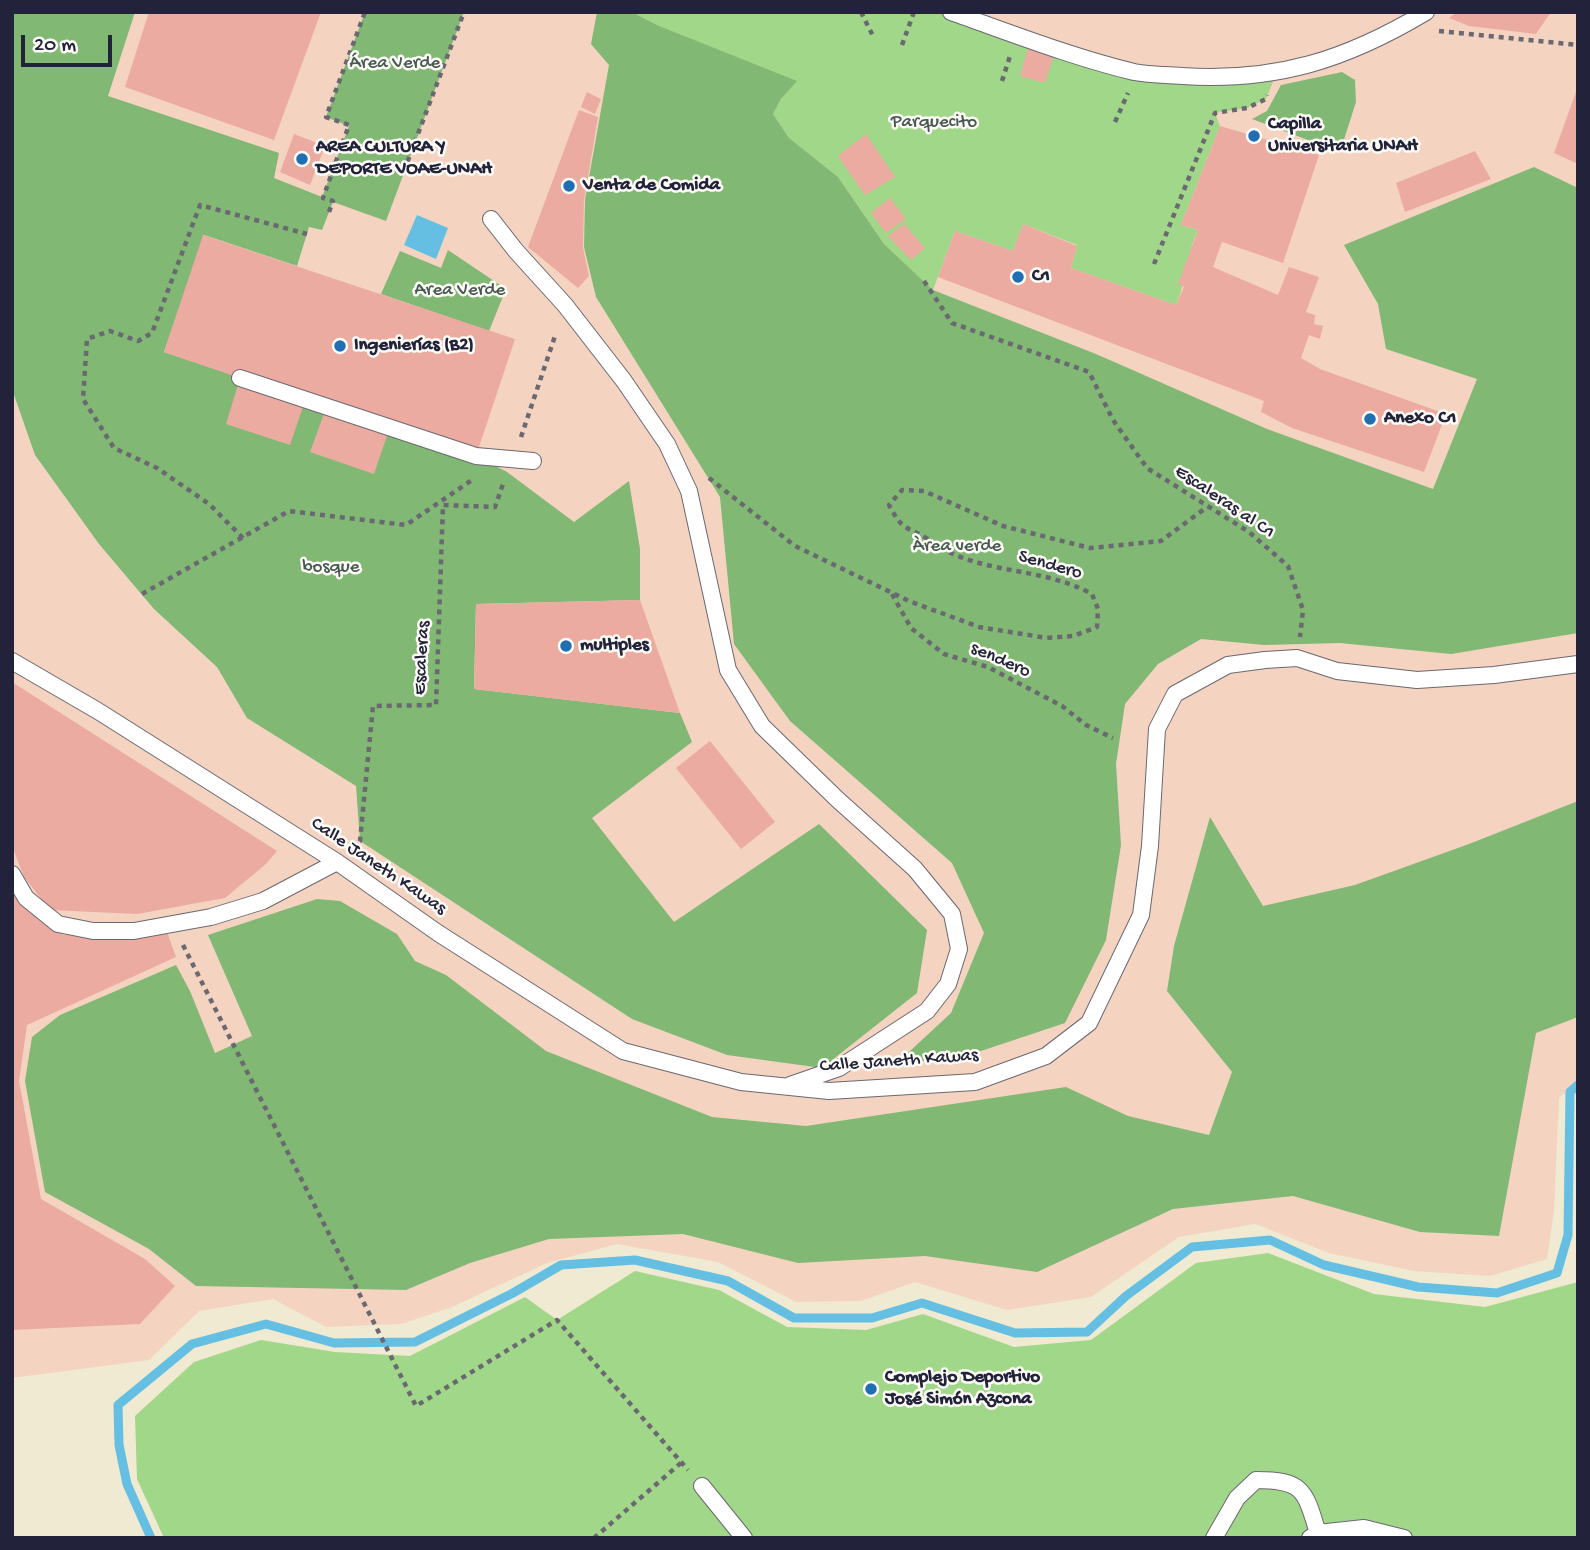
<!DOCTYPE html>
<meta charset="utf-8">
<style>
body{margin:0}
#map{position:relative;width:1590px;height:1550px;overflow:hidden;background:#efead1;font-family:"Gochi Hand",sans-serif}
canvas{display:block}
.frame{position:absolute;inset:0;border:14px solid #22223b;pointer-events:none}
.scale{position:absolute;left:21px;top:35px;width:91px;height:32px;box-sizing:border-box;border:4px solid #22223b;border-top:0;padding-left:9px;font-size:21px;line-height:24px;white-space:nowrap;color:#22223b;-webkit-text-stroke:5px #fdfcf7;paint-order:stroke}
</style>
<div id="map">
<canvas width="1590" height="1550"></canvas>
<div class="frame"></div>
<div class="scale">20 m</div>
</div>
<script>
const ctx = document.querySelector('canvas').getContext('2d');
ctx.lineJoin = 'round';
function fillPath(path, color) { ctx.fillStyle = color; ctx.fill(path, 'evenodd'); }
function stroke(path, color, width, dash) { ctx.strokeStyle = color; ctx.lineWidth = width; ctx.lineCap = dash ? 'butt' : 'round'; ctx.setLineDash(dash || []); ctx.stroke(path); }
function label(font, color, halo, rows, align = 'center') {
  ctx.font = font + ' "Gochi Hand",sans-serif'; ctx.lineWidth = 5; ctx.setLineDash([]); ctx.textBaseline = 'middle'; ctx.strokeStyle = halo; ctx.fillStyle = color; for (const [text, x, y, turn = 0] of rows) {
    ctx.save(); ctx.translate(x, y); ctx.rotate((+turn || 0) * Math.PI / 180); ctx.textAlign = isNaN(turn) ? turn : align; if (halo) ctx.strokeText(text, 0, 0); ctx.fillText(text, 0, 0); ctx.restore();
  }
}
fillPath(new Path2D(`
 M 12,12 L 1578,12 L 1578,1082 L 1559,1098 L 1554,1211 L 1547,1259 L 1490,1276 L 1414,1271 L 1329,1253 L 1255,1224 L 1179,1237 L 1091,1297 L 1007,1310 L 915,1282 L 861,1301 L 796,1302 L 718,1262 L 617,1244 L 547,1263 L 452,1307 L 401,1324 L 326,1327 L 273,1299 L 199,1311 L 149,1360 L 12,1378 Z`), '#f5d3c1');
fillPath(new Path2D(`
 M 632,12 L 952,12 L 1136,73 L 1277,72 L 1266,99 L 1247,108 L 1215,113 L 1220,126 L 1181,225 L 1198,230 C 1186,254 1187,281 1176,305 L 1071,268 L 1077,245 L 1023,224 L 1013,251 L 955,231 L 933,290 L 884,244 L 838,177 L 789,138 L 773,114 L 781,99 L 796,81 L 657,25 Z
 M 1268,1253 L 1374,1294 L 1485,1307 L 1578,1282 L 1578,1538 L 164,1538 L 137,1479 L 135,1416 L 194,1362 L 261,1340 L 335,1352 L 410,1356 L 525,1297 L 557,1320 L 635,1271 L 719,1290 L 787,1327 L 866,1330 L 923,1314 L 1014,1347 L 1091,1340 L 1196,1263 Z`), '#a1d788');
fillPath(new Path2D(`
 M 12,12 L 135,12 L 108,96 L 279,153 L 274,178 L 322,197 L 349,126 L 326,117 L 365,12 L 464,12 L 386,221 L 333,202 L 322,230 L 309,227 L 297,266 L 204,235 L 164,352 L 476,456 L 507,472 L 574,522 L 629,481 L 640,549 L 640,600 L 476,604 L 474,689 L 680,713 L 692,742 L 592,818 L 674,922 L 819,824 L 927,930 L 917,993 L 822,1068 L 727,1055 L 632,1019 L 360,841 L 356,786 L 247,718 L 217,667 L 154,609 L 99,544 L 35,455 L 12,389 Z
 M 597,12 L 632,12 L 657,25 L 797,81 L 781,99 L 773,114 L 789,138 L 838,177 L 884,244 L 933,290 L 1096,354 L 1267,429 L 1433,489 L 1477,379 L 1386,349 L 1378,304 L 1344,245 L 1534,167 L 1578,188 L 1578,633 L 1451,654 L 1340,643 L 1264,645 L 1201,639 L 1158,664 L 1125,704 L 1116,764 L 1121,845 L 1106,940 L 1065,1023 L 966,1056 L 896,1064 L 951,1013 L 984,933 L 952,863 L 790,721 L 734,644 L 720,497 L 596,297 L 584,247 L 585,200 L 609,65 L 591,44 Z
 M 1342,72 L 1355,80 L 1356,102 L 1340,152 L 1252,119 L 1267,111 L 1281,85 Z
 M 448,250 L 506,289 L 489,331 L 381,294 L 400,251 L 441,268 Z
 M 1578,801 L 1578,1017 L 1536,1033 L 1499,1236 L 1420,1232 L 1293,1196 L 1173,1209 L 1037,1272 L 925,1256 L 798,1263 L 683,1234 L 549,1239 L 470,1263 L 406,1290 L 196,1286 L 149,1249 L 45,1192 L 25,1081 L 32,1037 L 60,1015 L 176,965 L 190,991 L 215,1053 L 252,1036 L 208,935 L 317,899 L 340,901 L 397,934 L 415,961 L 446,975 L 546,1051 L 712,1117 L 806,1126 L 1066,1087 L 1128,1116 L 1209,1135 L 1232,1072 L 1167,991 L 1174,946 L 1210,817 L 1263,906 L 1355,885 L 1469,844 Z`), '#80b874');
fillPath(new Path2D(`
 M 417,215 L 448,228 L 436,259 L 404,245 Z`), '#64bfe2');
stroke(new Path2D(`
 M 151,1538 L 127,1484 L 119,1445 L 118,1405 L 192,1344 L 266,1324 L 334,1343 L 415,1342 L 513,1293 L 561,1265 L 635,1260 L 728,1281 L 794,1318 L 872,1318 L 922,1303 L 1015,1333 L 1087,1332 L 1126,1296 L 1192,1247 L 1270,1240 L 1324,1265 L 1418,1287 L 1497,1293 L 1557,1273 L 1568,1235 L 1570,1092 L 1578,1085`), '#64bfe2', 9);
fillPath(new Path2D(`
 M 149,12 L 321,12 L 274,140 L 125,87 Z
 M 1457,12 L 1551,12 L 1536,34 L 1469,26 L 1449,18 Z
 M 1028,48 L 1053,58 L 1045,83 L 1020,76 Z
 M 1577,89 L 1578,89 L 1578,164 L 1554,153 Z
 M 587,92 L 601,99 L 595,114 L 581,107 Z
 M 579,110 L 598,117 L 584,201 L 583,248 L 589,276 L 578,288 L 528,247 Z
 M 1220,126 L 1319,155 L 1283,263 L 1222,242 L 1213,267 L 1278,295 L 1289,267 L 1319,277 L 1306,312 L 1315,315 L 1314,324 L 1323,326 L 1320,339 L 1309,335 L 1301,358 L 1320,369 L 1446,414 L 1424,472 L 1292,428 L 1261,412 L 1264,401 L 938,277 L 955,231 L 1013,251 L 1023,224 L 1077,246 L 1071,268 L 1176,305 L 1184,287 L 1178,284 L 1198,230 L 1181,225 Z
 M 294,134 L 325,146 L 310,185 L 280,172 Z
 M 866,134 L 895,177 L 865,195 L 838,156 Z
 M 1475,151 L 1491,179 L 1405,212 L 1396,183 Z
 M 890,198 L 906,219 L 886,233 L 871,213 Z
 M 904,224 L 925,248 L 911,260 L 888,236 Z
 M 203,235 L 515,339 L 476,456 L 305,401 L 290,445 L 226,424 L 240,378 L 164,352 Z
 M 326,408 L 389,430 L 374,474 L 310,452 Z
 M 640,600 L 680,713 L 474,689 L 476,604 Z
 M 12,682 L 277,851 L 266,864 L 225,898 L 137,914 L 50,910 L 24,877 L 12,846 Z
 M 710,741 L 775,822 L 741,849 L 676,768 Z
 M 12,885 L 63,935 L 167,932 L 176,957 L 27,1025 L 19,1081 L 41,1199 L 145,1259 L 175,1286 L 140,1324 L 12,1330 Z`), '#ecaba1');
const lane = new Path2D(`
 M 951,12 C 1011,33 1072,57 1134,72 C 1149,75 1167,75 1182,76 C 1276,82 1346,60 1426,12
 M 491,219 L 516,251 L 565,305 L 624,381 L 667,444 L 689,491 L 728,670 L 762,726 L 837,799 L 915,869 L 952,914 L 959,949 L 948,984 L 927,1011 L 839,1068 L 790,1085
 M 240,378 L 476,456 L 533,461
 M 12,661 L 98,711 L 337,862 L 438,933 L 623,1051 L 741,1082 L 829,1091 L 975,1082 L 1046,1056 L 1089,1023 L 1141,915 L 1150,846 L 1157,729 L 1175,694 L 1228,665 L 1265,660 L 1297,658 L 1337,671 L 1417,680 L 1494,675 L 1578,664
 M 12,874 L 26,898 L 58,924 L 93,931 L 134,931 L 211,917 L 263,901 L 337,862
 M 702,1486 L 744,1538
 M 1214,1538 L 1237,1498 L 1256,1480 C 1304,1480 1305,1491 1318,1533
 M 1310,1538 L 1318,1533 L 1364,1528 L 1404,1538`);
stroke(lane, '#6a6870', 18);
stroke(new Path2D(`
 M 861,12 L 873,36
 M 1439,31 L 1578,45
 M 902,45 L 914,12
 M 1002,81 L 1010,56
 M 1115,122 L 1128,93
 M 404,171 L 464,12
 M 329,212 L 333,201 L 323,198 L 349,125 L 326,117 L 365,12
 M 1154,264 L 1215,113 L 1247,108 L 1266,99 L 1267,95
 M 924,281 L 952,323 L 1089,372 L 1113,420 L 1147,468 L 1249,532 L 1288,566 L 1303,610 L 1300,637
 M 521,437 L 556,333
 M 709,478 L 795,546 L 909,601 L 979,627 L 1047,638 L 1073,636 L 1097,627 L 1098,609 L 1092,594 C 1046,569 997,574 951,553 C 943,550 936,543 928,539 C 904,525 903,531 889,505 L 902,490 L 924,491 L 1003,526 L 1090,548 L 1161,541 L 1207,507
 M 243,538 L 209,504 L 157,468 L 114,448 L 83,399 L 87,339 L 110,331 L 138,341 L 152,333 L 200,205 L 307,234
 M 142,594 L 289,511 L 406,525 L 472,480
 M 892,594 L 911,628 L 944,654 L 988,667 L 1062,706 L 1086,725 L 1113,738
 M 352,848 L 360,841 L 373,706 L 436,705 L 443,505 L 495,507 L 504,481
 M 183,945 L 416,1406 L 557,1320 L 688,1470
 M 594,1538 L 682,1462`), '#6a6870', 4.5, [5, 5]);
stroke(lane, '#fff', 16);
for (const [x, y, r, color] of [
 [1254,136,7,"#1f6fb2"],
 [302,159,7,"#1f6fb2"],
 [569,186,7,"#1f6fb2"],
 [1018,277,7,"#1f6fb2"],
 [340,346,7,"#1f6fb2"],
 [1370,419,7,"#1f6fb2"],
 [566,646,7,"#1f6fb2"],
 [871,1389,7,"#1f6fb2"]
]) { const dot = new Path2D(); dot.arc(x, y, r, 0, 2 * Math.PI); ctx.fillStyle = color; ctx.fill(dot); stroke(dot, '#fdfcf7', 2.5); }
label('19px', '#485852', '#fdfcf7', [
 ["Área Verde",395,64],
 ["Parquecito",934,123],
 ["Area Verde",460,291],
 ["Àrea verde",957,547],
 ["bosque",331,568]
]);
label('bold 19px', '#22223b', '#fdfcf7', [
 ["Capilla",1268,125],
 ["Universitaria UNAH",1268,147],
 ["AREA CULTURA Y",316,148],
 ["DEPORTE VOAE-UNAH",316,170],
 ["Venta de Comida",583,186],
 ["C1",1032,277],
 ["Ingenierías (B2)",354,346],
 ["Anexo C1",1384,419],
 ["multiples",580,646],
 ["Complejo Deportivo",885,1378],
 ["José Simón Azcona",885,1400]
], 'left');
label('19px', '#22223b', '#fdfcf7', [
 ["Escaleras al C1",1224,503,34],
 ["Sendero",1050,566,16],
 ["Escaleras",423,658,-87],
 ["sendero",1000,661,24],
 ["Calle Janeth Kawas",378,867,34],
 ["Calle Janeth Kawas",899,1062,-4]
]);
</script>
